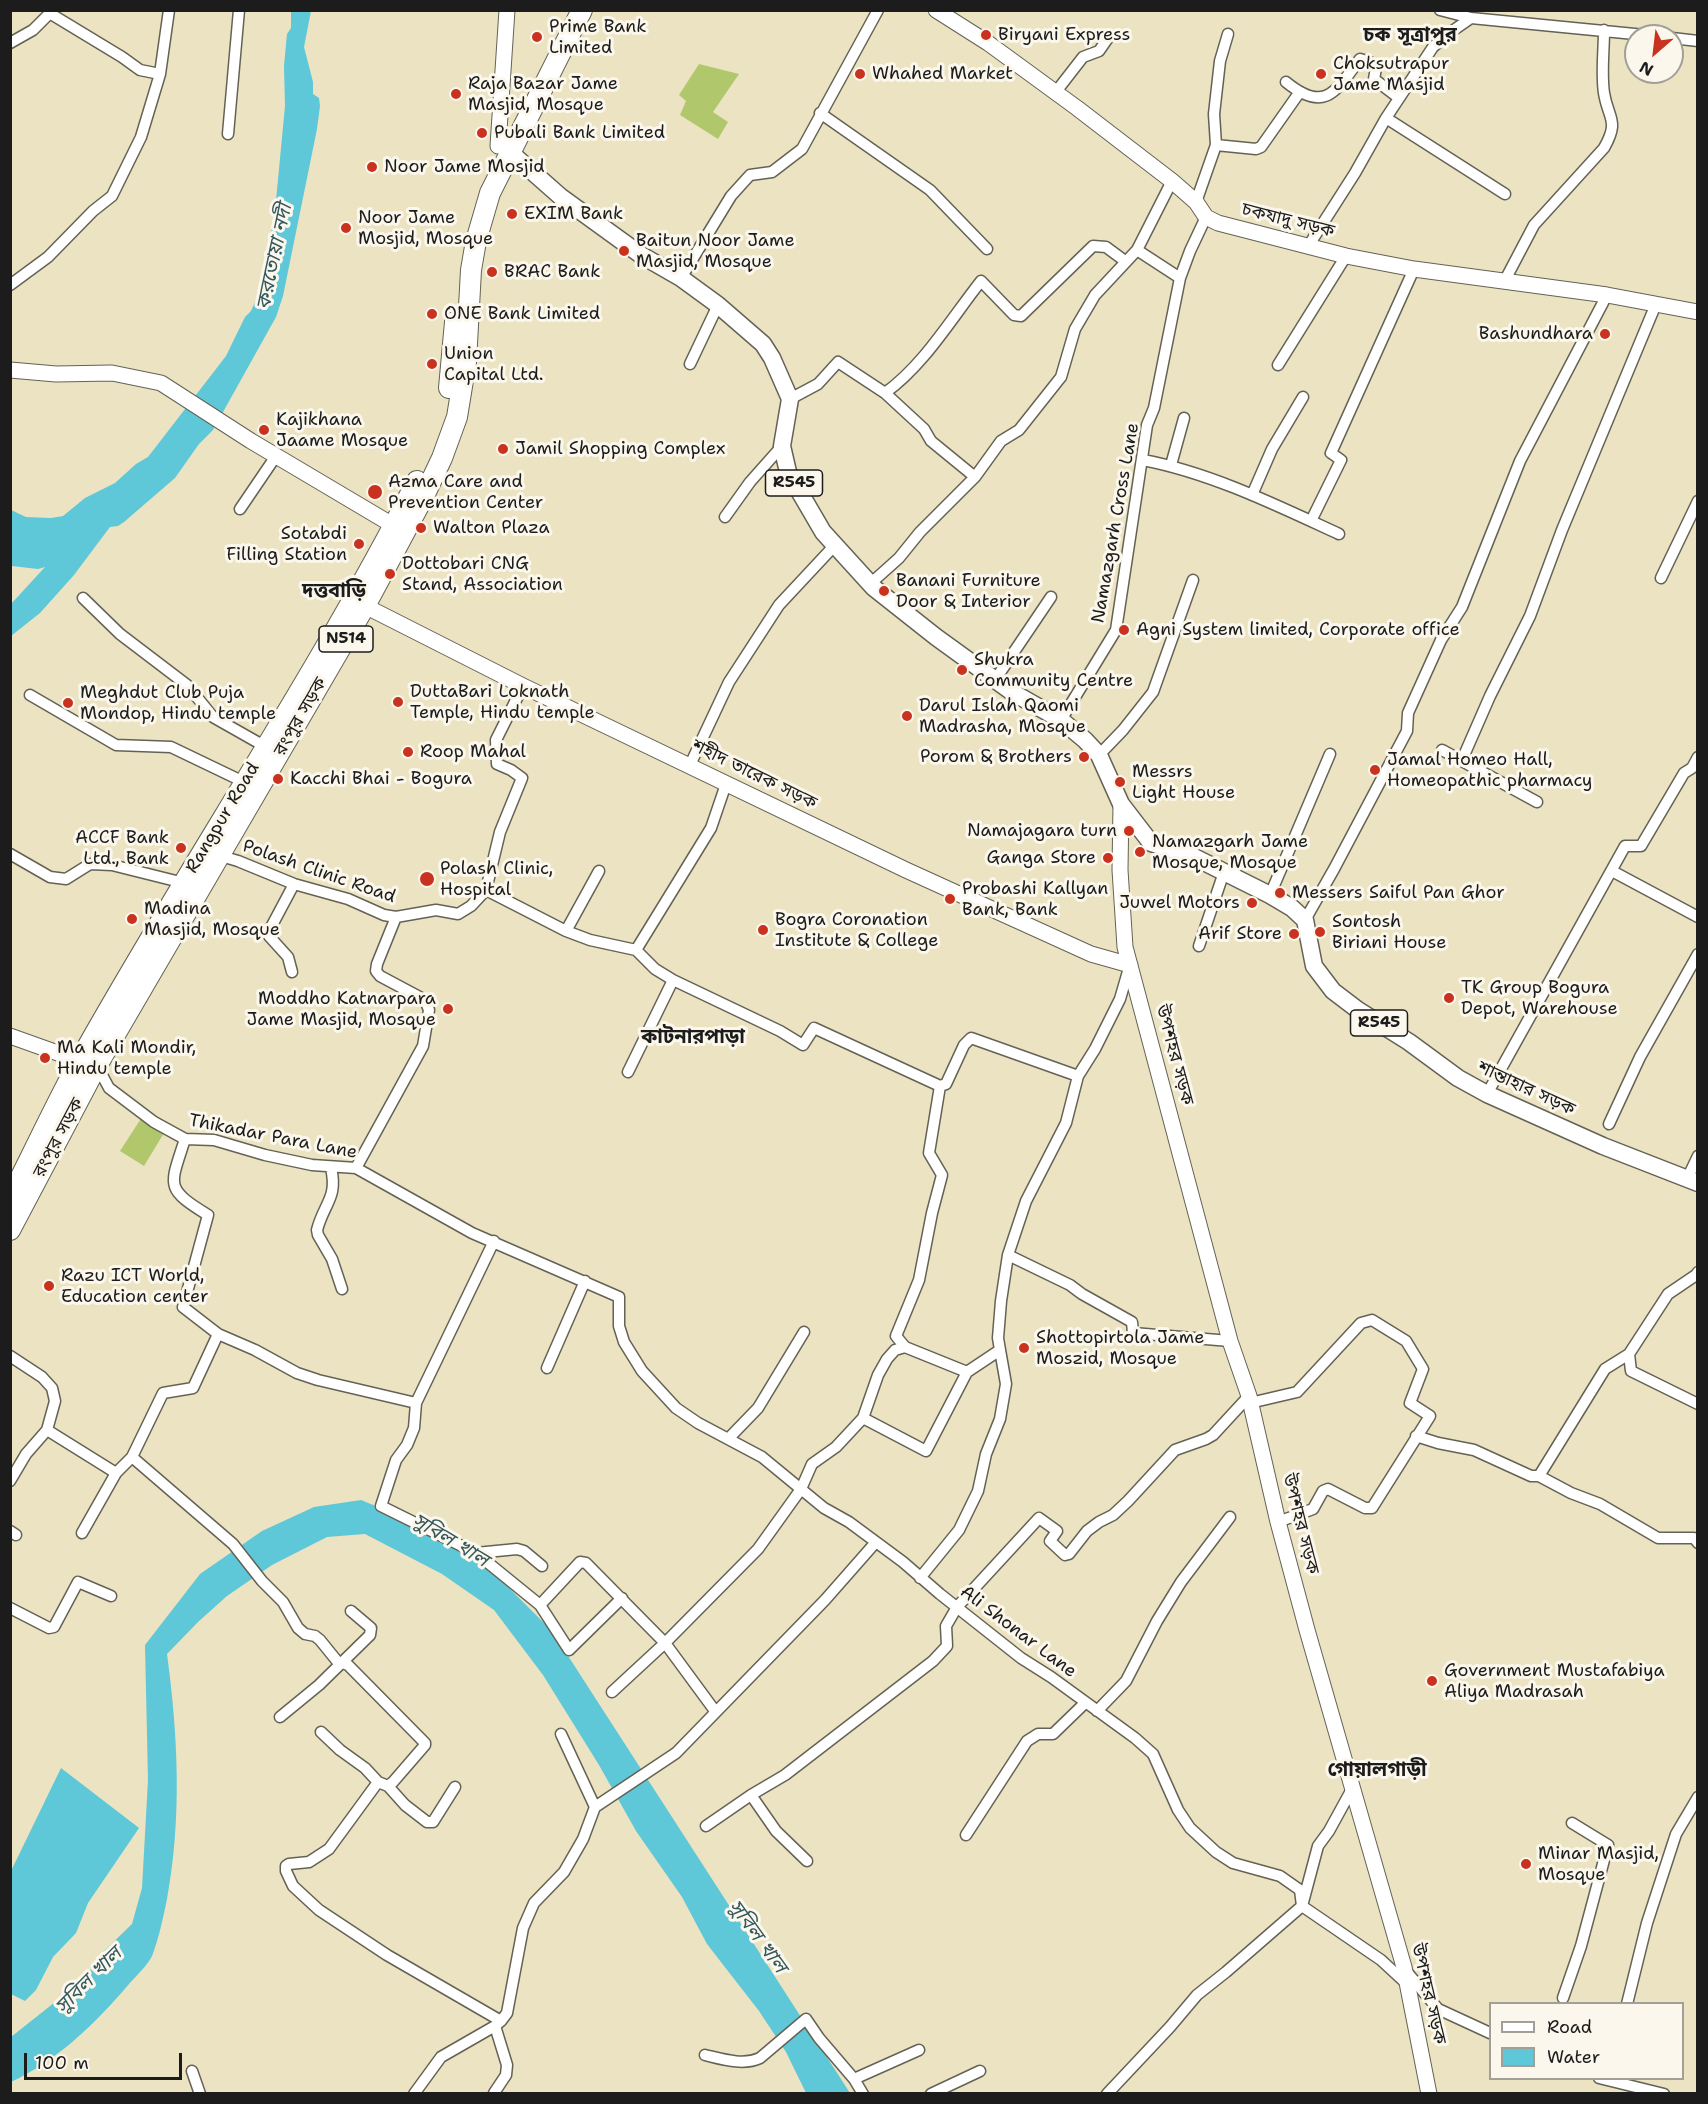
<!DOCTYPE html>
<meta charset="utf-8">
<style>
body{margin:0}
#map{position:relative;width:1708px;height:2104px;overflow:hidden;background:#ebe3c1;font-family:"Shantell Sans",sans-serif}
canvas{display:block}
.frame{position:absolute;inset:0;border:12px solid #1c1c1c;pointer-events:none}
.legend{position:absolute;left:1489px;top:2002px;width:195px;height:78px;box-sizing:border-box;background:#fbf7ec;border:2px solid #a29f99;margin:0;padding:8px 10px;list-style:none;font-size:18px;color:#1c1c1c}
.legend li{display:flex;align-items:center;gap:12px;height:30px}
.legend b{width:30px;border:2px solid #a29f99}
.north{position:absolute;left:1624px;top:24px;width:60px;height:60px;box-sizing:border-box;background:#fbf7ec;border:2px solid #a29f99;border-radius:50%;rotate:208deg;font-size:16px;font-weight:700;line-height:24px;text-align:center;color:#1c1c1c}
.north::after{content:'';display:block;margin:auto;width:21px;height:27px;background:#c8321e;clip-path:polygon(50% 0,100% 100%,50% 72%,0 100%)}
.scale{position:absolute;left:24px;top:2053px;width:158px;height:27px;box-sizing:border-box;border:3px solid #1c1c1c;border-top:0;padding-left:8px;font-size:18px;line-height:21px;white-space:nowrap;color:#1c1c1c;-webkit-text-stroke:4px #fbf7ec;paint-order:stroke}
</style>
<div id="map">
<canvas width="1708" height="2104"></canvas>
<div class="frame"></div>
<ul class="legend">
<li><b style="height:8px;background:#fff"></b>Road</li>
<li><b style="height:16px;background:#5ec8d8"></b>Water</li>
</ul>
<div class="north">N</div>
<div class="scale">100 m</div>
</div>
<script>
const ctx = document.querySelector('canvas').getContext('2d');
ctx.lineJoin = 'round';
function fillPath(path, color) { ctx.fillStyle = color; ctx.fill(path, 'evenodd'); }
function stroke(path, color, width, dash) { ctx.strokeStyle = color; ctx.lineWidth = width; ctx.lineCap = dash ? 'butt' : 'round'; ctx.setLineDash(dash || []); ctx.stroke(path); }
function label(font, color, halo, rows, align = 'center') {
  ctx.font = font + ' "Shantell Sans","Noto Sans Bengali",sans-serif'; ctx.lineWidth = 6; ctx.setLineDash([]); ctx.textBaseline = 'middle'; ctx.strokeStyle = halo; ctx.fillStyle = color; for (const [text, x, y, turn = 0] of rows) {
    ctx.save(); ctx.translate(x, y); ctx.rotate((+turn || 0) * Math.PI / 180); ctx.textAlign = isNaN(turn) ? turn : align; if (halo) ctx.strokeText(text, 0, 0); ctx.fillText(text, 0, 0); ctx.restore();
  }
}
fillPath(new Path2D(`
 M 699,64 L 739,74 L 713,112 L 728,122 L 718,139 L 680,115 L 686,101 L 679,95 Z
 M 142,1117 L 164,1133 L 144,1166 L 120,1151 Z`), '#b1c76c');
fillPath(new Path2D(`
 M 291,11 L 311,11 L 304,47 L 313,82 L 313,94 L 319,98 L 320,106 L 317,129 L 283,296 L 276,317 L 213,430 L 199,444 L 175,478 L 124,522 L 118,526 L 110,527 L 74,575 L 40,613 L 11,636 L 11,604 L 45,567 L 38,569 L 12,566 L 11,563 L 11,510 L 26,517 L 51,518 L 63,516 L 85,498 L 115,483 L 136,464 L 148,457 L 226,356 L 245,317 L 251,311 L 259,293 L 275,211 L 285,106 L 284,66 L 287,34 L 291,28 Z
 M 361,1500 L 405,1518 L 435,1532 L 498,1577 L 552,1631 L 850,2093 L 806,2093 L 786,2052 L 759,2011 L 707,1944 L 682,1897 L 636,1831 L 599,1765 L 543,1675 L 494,1610 L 442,1574 L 365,1534 L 327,1537 L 272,1565 L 227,1596 L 198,1622 L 167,1654 C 178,1735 182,1818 167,1899 C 163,1918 159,1938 152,1956 C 147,1966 136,1976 129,1984 C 95,2024 58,2060 11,2082 L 11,2037 L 84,1979 L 101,1954 L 132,1924 L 142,1888 L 148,1780 L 145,1645 L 200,1574 L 262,1531 L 314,1507 Z
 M 61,1768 L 139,1828 L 88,1903 L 76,1933 L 53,1957 L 36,1990 L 25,2001 L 11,1994 L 11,1871 Z`), '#5ec8d8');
const street = new Path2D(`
 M 1440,10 L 1471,18 L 1655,36
 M 51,14 L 122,57 L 140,70 L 160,74
 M 1672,38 L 1698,41
 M 10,43 L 33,30 L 53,10
 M 1286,82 C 1325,114 1336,91 1360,59 L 1370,62 L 1376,68 L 1374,79 L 1399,98
 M 1055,93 L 1083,57 L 1099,51 L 1108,38
 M 820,113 L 930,190 L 987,249
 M 1386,118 L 1505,194
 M 228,134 L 239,10
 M 1216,145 L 1256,149 L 1261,147 L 1299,93
 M 1196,202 L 1216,145 L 1214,114 L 1220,61 L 1228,34
 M 1309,245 L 1355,173 L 1386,118 L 1433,47 L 1448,34 L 1471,18
 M 1137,250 L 1172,181
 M 681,278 L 731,196 L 750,175 L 772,172 L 802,149 L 878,10
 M 1504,282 L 1534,225 L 1604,148 C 1620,120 1608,119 1604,93 C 1601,73 1604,51 1604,30
 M 10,285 L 48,257 L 93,211 L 112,196 L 141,137 L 160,74 L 169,10
 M 690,364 L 718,305
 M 1278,365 L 1346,256
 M 885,393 C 924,365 951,319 981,281 L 1014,315 L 1021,316 L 1093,246 L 1106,247 L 1125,261
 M 790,399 L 818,384 L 838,362 L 885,393 L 924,429 L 931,441 L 975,477
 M 1143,460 C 1211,473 1276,505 1339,534
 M 1171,465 L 1184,418
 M 1252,495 L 1272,449 L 1303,397
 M 240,509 L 276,456
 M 725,517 L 750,482 L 782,446
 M 1311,521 L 1341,460 L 1331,453 L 1414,269
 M 1661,578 L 1698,501
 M 870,584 L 899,558 L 920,532 L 975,477 L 1001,441 L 1019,430 L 1061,377 L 1075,329 L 1095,295 L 1137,250 L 1180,278
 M 83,598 L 120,634 L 187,685 L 213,717 L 266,747
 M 995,680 L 1051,597
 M 30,695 L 116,745 L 171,747 L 246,783
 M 1061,720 L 1116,630 L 1147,425 L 1154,408 L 1180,278 L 1190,251 L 1206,217
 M 1442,750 L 1537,802
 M 1099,755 L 1123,730 L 1153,692 L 1193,580
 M 1462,760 L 1490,696 L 1530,616 L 1562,530 L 1656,304
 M 690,765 L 729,682 L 779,605 L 835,545
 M 10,854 L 50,877 L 66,879 L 90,864 L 112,865 L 184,883
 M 221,856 L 238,861 L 294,884 L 348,899 L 384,915 L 396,917 L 436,910 L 458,914 L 471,906 L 486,890 L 566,931 L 590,940 L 636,950
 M 1612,871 L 1698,917
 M 486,890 L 500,832 L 522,778 L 511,770 L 497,764 L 496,740 L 523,686
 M 1270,895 L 1330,754
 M 1305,920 L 1334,869 L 1407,731 L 1408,713 L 1441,640 L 1462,607 L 1520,461 L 1607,295
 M 566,931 L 599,871
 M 1199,946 L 1224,872
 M 636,950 L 655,969 L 673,980 L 780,1031 L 803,1045 L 814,1028 L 940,1086 L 946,1084 L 964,1045 L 971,1038 L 1078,1076
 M 636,950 L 711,828 L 726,784
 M 292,972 L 288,957 L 269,936 L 269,931 L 294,884
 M 95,1069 L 102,1075 L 109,1088 L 154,1122 L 185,1139 L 214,1140 L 265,1155 L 312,1165 L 356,1168 L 472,1233 L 619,1297 L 619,1326 L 624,1342 L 642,1371 L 676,1408 L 698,1423 L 762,1457 L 824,1508 L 849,1522 L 903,1562 L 940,1594 L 1021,1658 L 1051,1677 L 1135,1738 L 1153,1754 L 1178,1810 L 1190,1828 L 1216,1852 L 1233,1863 L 1280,1876 L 1300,1890 L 1302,1906
 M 628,1072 L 673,980
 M 1487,1094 L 1625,846 L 1641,846 L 1684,773 L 1692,768 L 1698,757
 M 1609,1124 L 1640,1057 L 1698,954
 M 185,1139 C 170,1186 164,1188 208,1215 L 183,1307 L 218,1334 L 255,1350 L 297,1373 L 318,1380 L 416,1403
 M 331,1168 C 338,1198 324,1203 317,1230 L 318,1235 L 332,1259 L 342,1289
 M 356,1168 L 423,1046 L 429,1010 L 425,1000 L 380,976 L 376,971 L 377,964 L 396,917
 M 1687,1179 L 1698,1156
 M 494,1241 L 416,1403 L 414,1428 L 407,1445 L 396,1460 L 381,1506 L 476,1553 L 540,1605 L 569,1650 L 622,1598
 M 1008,1255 L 1070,1285 L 1082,1294 L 1132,1322 L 1133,1333 L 1230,1341
 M 1698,1272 L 1696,1275 L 1668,1294 L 1629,1354 L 1631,1371 L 1698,1404
 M 905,1347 L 896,1336 L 919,1280 L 932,1213 L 942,1175 L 929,1153 L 940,1086
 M 10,1356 L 42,1377 L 52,1388 L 55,1401 L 47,1430 L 26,1454 L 10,1481
 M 547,1368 L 585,1281
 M 1250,1403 L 1297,1392 L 1361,1323 L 1372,1320 L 1406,1341 L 1423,1369 L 1410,1403 L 1430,1416 L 1372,1508 L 1365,1508 L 1328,1489 L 1323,1491 L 1313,1509 L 1278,1522
 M 863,1418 L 926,1451 L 967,1372
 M 47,1430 L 116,1473
 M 1416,1436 L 1438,1443 L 1474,1450 L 1531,1476 L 1539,1476 L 1605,1369 L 1629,1354
 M 729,1438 L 758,1408 L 804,1332
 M 132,1457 L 233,1544 L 262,1581 L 283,1602 L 298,1628 L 305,1634 L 315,1636 L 320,1640 L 337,1661 L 348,1665 L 425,1743 L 425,1745 L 393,1782 L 388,1786 L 378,1782 L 365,1768 L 340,1750 L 321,1732
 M 1539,1476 L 1571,1493 L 1600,1504 L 1658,1538 L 1694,1538 L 1698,1543
 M 10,1531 L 16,1535
 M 82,1533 L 116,1473 L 132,1457 L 163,1393 L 193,1388 L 218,1334
 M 476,1553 L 517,1549 L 524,1551 L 542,1566
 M 920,1578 L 959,1530 L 978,1491 L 986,1454 L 1000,1419 L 1006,1384 L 1000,1350
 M 540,1605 L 580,1562 L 586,1563 L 665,1643 L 715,1711
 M 10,1608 L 49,1628 L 54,1627 L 78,1582 L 111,1596
 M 612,1692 L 665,1643 L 758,1549 L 801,1489 L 812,1464 L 836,1447 L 863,1418 L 878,1375 L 887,1359 L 895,1350 L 905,1347 L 967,1372 L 1000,1350 L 998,1338 L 1001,1301 L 1008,1255 L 1026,1201 L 1066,1123 L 1078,1076 L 1095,1049 L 1120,999 L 1129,968
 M 1097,1711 L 1126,1681 L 1157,1621 L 1181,1582 L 1230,1517
 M 280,1717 L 319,1685 L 370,1635 L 371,1628 L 351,1611
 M 561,1734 L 595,1807
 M 378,1782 L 329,1849 L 309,1862 L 289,1864 L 286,1866 L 286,1871 L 293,1886 L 319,1910 L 387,1955 L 501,2021
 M 388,1786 L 405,1805 L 427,1822 L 433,1822 L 455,1787
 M 751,1795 L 776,1831 L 807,1861
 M 706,1826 L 751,1795 L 785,1775 L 933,1661 L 947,1646 L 946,1626 L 957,1607 L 1039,1518 L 1057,1531 L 1050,1541 L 1065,1555 L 1069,1554 L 1087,1531 L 1099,1522 L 1113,1515 L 1128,1501 L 1175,1450 L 1206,1439 L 1213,1435 L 1249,1396
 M 966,1835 L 1027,1741 L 1038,1734 L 1053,1734 L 1085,1703
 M 1302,1906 L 1381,1960 L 1407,1984
 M 1406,1971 L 1438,2009 L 1490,2033
 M 1563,1998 L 1581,1946 L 1608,1845 L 1572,1823
 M 1627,2004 L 1647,1923 L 1676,1834 L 1698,1797
 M 705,2055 C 722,2059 743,2066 760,2058 L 806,2019 L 819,2038 L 854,2079 L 863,2094
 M 192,2071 L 200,2094
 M 1599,2078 L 1664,2094
 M 854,2079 L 919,2050
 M 494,2093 L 506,2075 L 507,2065 L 495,2026
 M 414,2094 L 441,2057 L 495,2026 L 501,2021 L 507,2013 L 523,1928 L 534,1903 L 564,1872 L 583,1839 L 595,1807 L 676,1753 L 825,1600 L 876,1542
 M 931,2094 L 980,2071
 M 1107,2094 L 1170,2027 L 1197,1995 L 1226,1972 L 1302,1906 L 1318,1846 L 1329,1831 L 1352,1789`);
const secondary = new Path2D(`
 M 936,10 L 988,43 L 1077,108 L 1172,181 L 1196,202 L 1206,217 L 1218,223 L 1346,256 L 1414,269 L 1607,295 L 1698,312
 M 498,146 L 507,10
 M 10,370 L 56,374 L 112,373 L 161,383 L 251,441 L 401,530
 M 365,606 L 523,686 L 906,870 L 1091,954 L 1130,965
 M 1121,804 L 1120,870 L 1125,947 L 1230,1341 L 1249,1396 L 1278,1522 L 1307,1630 L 1404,1967 L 1429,2094
 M 10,1036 L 80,1061 L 89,1066`);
const primary = new Path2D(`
 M 510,152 L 561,197 L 641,255 L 681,278 L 718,305 L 763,344 L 772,358 L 790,399 L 782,446 L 788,472 L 823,532 L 874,588 L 936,637 L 1012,692 L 1061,720 L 1085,740 L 1099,755 L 1121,804 L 1151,843 L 1194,857 L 1270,895 L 1292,908 L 1305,920 L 1314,966 L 1333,991 L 1358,1010 L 1409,1042 L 1458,1078 L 1487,1094 L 1603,1146 L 1698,1183`);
const highway = new Path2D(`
 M 449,388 L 455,322
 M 10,1198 C 34,1152 55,1105 80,1060 C 189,865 315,680 417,481
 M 10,1230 L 95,1069 L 365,606 L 424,496 L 442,458 L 457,417 L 466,362 L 471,270 L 476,241 L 490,193 L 582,10`);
stroke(street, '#646256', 13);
stroke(secondary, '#646256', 17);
stroke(primary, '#646256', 19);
stroke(highway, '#646256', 22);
stroke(street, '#fff', 10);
stroke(secondary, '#fff', 15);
stroke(primary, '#fff', 16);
stroke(highway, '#fff', 20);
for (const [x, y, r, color] of [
 [986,35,6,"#c8321e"],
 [537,37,6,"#c8321e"],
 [860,74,6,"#c8321e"],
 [1321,74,6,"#c8321e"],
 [456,94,6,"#c8321e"],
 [482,133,6,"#c8321e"],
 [372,167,6,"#c8321e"],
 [512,214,6,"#c8321e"],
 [346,228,6,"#c8321e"],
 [624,251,6,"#c8321e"],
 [492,272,6,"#c8321e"],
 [432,314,6,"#c8321e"],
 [1605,334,6,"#c8321e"],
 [432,364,6,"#c8321e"],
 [264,430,6,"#c8321e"],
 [503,449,6,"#c8321e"],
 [375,492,8,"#c8321e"],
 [421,528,6,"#c8321e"],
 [359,544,6,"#c8321e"],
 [390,574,6,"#c8321e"],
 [884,591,6,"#c8321e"],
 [1124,630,6,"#c8321e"],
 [962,670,6,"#c8321e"],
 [398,702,6,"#c8321e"],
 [68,703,6,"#c8321e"],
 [907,716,6,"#c8321e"],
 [408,752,6,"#c8321e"],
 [1084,757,6,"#c8321e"],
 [1375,770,6,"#c8321e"],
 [278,779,6,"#c8321e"],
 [1120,782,6,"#c8321e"],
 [1129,831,6,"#c8321e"],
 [181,848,6,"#c8321e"],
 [1140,852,6,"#c8321e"],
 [1108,858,6,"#c8321e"],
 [427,879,8,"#c8321e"],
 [1280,893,6,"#c8321e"],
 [950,899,6,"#c8321e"],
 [1252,903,6,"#c8321e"],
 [132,919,6,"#c8321e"],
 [763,930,6,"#c8321e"],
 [1320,932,6,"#c8321e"],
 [1294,934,6,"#c8321e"],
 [1449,998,6,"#c8321e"],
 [448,1009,6,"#c8321e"],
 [45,1058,6,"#c8321e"],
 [49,1286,6,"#c8321e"],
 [1024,1348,6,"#c8321e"],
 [1432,1681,6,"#c8321e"],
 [1526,1864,6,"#c8321e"]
]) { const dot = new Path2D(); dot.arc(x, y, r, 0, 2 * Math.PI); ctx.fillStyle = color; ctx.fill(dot); stroke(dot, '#fbf7ec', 2); }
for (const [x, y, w] of [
 [794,483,57],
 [346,639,54],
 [1379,1023,57]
]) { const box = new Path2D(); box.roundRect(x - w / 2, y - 13, w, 26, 4.5); ctx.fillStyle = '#fbf7ec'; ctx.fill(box); stroke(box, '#1c1c1c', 1.5); }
label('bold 16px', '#1c1c1c', null, [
 ["R545",794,483],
 ["N514",346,639],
 ["R545",1379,1023]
]);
label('18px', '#1c1c1c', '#fbf7ec', [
 ["Prime Bank",549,27],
 ["Limited",549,48],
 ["Biryani Express",998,35],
 ["Choksutrapur",1333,64],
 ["Jame Masjid",1333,85],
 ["Whahed Market",872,74],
 ["Raja Bazar Jame",468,84],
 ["Masjid, Mosque",468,105],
 ["Pubali Bank Limited",494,133],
 ["Noor Jame Mosjid",384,167],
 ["EXIM Bank",524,214],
 ["Noor Jame",358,218],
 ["Mosjid, Mosque",358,239],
 ["Baitun Noor Jame",636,241],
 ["Masjid, Mosque",636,262],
 ["BRAC Bank",504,272],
 ["ONE Bank Limited",444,314],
 ["Bashundhara",1593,334,"right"],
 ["Union",444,354],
 ["Capital Ltd.",444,375],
 ["Kajikhana",276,420],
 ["Jaame Mosque",276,441],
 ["Jamil Shopping Complex",515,449],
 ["Azma Care and",388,482],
 ["Prevention Center",388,503],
 ["Walton Plaza",433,528],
 ["Sotabdi",347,534,"right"],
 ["Filling Station",347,555,"right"],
 ["Dottobari CNG",402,564],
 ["Stand, Association",402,585],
 ["Banani Furniture",896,581],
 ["Door & Interior",896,602],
 ["Agni System limited, Corporate office",1136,630],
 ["Shukra",974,660],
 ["Community Centre",974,681],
 ["DuttaBari Loknath",410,692],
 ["Temple, Hindu temple",410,713],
 ["Meghdut Club Puja",80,693],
 ["Mondop, Hindu temple",80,714],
 ["Darul Islah Qaomi",919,706],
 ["Madrasha, Mosque",919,727],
 ["Roop Mahal",420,752],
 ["Porom & Brothers",1072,757,"right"],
 ["Jamal Homeo Hall,",1387,760],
 ["Homeopathic pharmacy",1387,781],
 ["Messrs",1132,772],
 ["Light House",1132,793],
 ["Kacchi Bhai - Bogura",290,779],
 ["Namajagara turn",1117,831,"right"],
 ["ACCF Bank",169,838,"right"],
 ["Ltd., Bank",169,859,"right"],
 ["Namazgarh Jame",1152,842],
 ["Mosque, Mosque",1152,863],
 ["Ganga Store",1096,858,"right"],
 ["Polash Clinic,",440,869],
 ["Hospital",440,890],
 ["Probashi Kallyan",962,889],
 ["Bank, Bank",962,910],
 ["Messers Saiful Pan Ghor",1292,893],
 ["Juwel Motors",1240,903,"right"],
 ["Madina",144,909],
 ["Masjid, Mosque",144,930],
 ["Bogra Coronation",775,920],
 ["Institute & College",775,941],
 ["Sontosh",1332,922],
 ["Biriani House",1332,943],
 ["Arif Store",1282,934,"right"],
 ["TK Group Bogura",1461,988],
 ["Depot, Warehouse",1461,1009],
 ["Moddho Katnarpara",436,999,"right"],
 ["Jame Masjid, Mosque",436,1020,"right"],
 ["Ma Kali Mondir,",57,1048],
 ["Hindu temple",57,1069],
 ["Razu ICT World,",61,1276],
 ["Education center",61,1297],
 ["Shottopirtola Jame",1036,1338],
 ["Moszid, Mosque",1036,1359],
 ["Government Mustafabiya",1444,1671],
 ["Aliya Madrasah",1444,1692],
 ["Minar Masjid,",1538,1854],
 ["Mosque",1538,1875]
], 'left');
label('18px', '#1c1c1c', '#fbf7ec', [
 ["চকযাদু সড়ক",1288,221,14],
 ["Namazgarh Cross Lane",1116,523,-80],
 ["রংপুর সড়ক",301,717,-60],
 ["শহীদ তারেক সড়ক",754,775,26],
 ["Rangpur Road",223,818,-59],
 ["Polash Clinic Road",319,872,19],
 ["উপশহর সড়ক",1174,1055,75],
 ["শান্তাহার সড়ক",1526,1089,25],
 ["Thikadar Para Lane",273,1137,11],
 ["রংপুর সড়ক",59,1138,-62],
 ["উপশহর সড়ক",1300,1524,76],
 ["Ali Shonar Lane",1018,1632,37],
 ["উপশহর সড়ক",1428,1994,77]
]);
label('bold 20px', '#1c1c1c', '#fbf7ec', [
 ["চক সূত্রাপুর",1410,36],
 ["দত্তবাড়ি",334,592],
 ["কাটনারপাড়া",693,1038],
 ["গোয়ালগাড়ী",1377,1771]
]);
label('italic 20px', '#33585e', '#fbf7ec', [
 ["করতোয়া নদী",275,257,-78],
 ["সুবিল খাল",450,1541,31],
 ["সুবিল খাল",757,1937,54],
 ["সুবিল খাল",89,1981,-45]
]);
</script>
